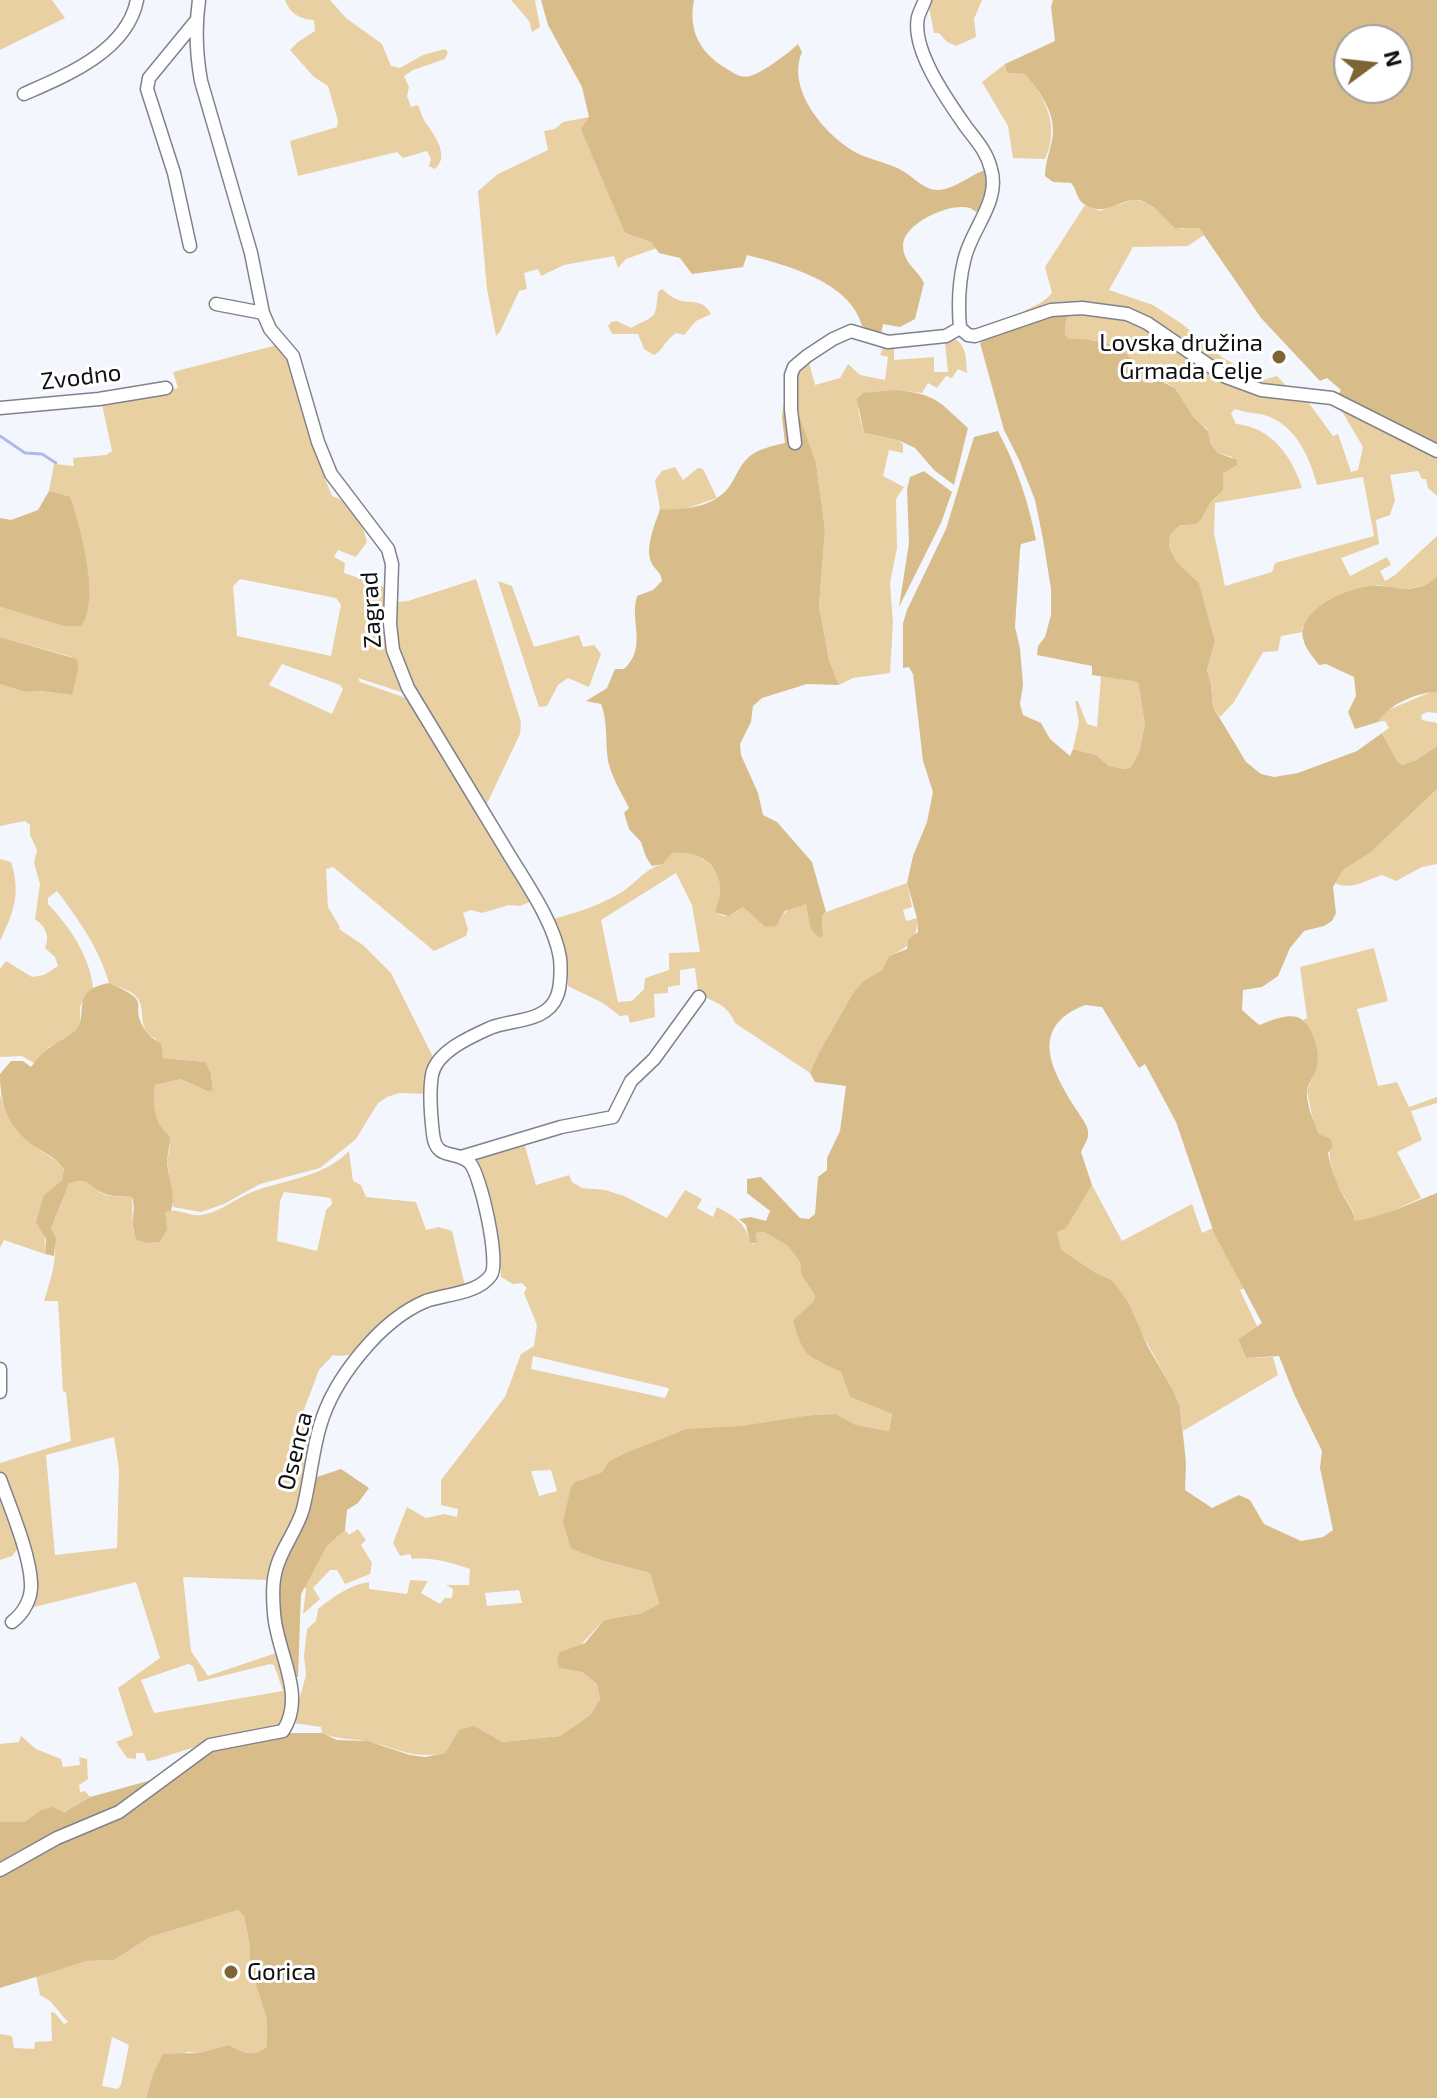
<!DOCTYPE html>
<meta charset="utf-8">
<style>
body{margin:0}
#map{position:relative;width:1437px;height:2098px;overflow:hidden;background:#f4f6fe;font-family:"Exo 2",sans-serif}
canvas{display:block}
.north{position:absolute;left:1333px;top:24px;width:80px;height:80px;box-sizing:border-box;background:#fff;border:2px solid #9f9fa0;border-radius:50%;rotate:75deg;font-size:22px;font-weight:700;line-height:32px;text-align:center;color:#0e0f12}
.north::after{content:'';display:block;margin:auto;width:28px;height:36px;background:#7d6435;clip-path:polygon(50% 0,100% 100%,50% 72%,0 100%)}
</style>
<div id="map">
<canvas width="1437" height="2098"></canvas>
<div class="north">N</div>
</div>
<script>
const ctx = document.querySelector('canvas').getContext('2d');
ctx.lineJoin = 'round';
function fillPath(path, color) { ctx.fillStyle = color; ctx.fill(path, 'evenodd'); }
function stroke(path, color, width, dash) { ctx.strokeStyle = color; ctx.lineWidth = width; ctx.lineCap = dash ? 'butt' : 'round'; ctx.setLineDash(dash || []); ctx.stroke(path); }
function label(font, color, halo, rows, align = 'center') {
  ctx.font = font + ' "Exo 2",sans-serif'; ctx.lineWidth = 6; ctx.setLineDash([]); ctx.textBaseline = 'middle'; ctx.strokeStyle = halo; ctx.fillStyle = color; for (const [text, x, y, turn = 0] of rows) {
    ctx.save(); ctx.translate(x, y); ctx.rotate((+turn || 0) * Math.PI / 180); ctx.textAlign = isNaN(turn) ? turn : align; if (halo) ctx.strokeText(text, 0, 0); ctx.fillText(text, 0, 0); ctx.restore();
  }
}
fillPath(new Path2D(`
 M 0,0 L 52,0 L 65,18 L 0,50 Z
 M 285,0 L 330,0 L 346,18 L 382,44 L 391,66 L 400,68 L 423,55 L 445,49 L 448,52 L 445,59 L 413,70 L 404,76 L 409,87 L 407,96 L 411,107 L 418,105 C 421,111 422,118 426,123 C 435,136 450,156 435,169 L 429,166 L 431,159 L 427,151 L 403,158 L 397,152 L 298,176 L 290,141 L 337,127 L 338,121 L 328,86 L 314,77 L 290,50 L 298,42 L 315,31 L 314,20 C 301,20 289,13 285,0 Z
 M 511,0 L 535,0 L 540,27 L 532,32 L 529,21 Z
 M 931,0 L 982,0 L 974,19 L 976,37 L 956,46 L 947,42 L 939,33 L 934,33 L 929,7 Z
 M 1005,64 L 1008,73 L 1025,74 C 1047,100 1060,127 1045,159 L 1013,158 L 1008,126 L 982,82 Z
 M 589,117 L 604,180 L 625,233 L 651,242 L 657,248 L 626,259 L 618,268 L 614,256 L 564,265 L 541,276 L 538,269 L 524,273 L 527,289 L 519,291 L 500,332 L 496,336 L 487,289 L 478,191 L 498,174 L 548,150 L 544,131 L 555,129 L 563,122 Z
 M 1135,199 L 1147,203 L 1182,229 L 1192,226 L 1199,228 L 1204,235 L 1188,246 L 1133,247 L 1109,290 L 1153,305 L 1182,324 L 1223,358 L 1263,380 L 1277,376 L 1292,392 L 1274,390 L 1228,375 L 1109,307 L 1019,316 C 1027,306 1039,308 1052,293 L 1045,267 L 1085,205 L 1100,211 Z
 M 662,289 C 666,292 670,296 674,298 C 688,306 702,296 711,314 L 696,321 L 684,335 L 676,333 C 666,339 664,349 654,355 L 644,349 L 638,334 L 612,334 L 608,326 L 611,322 L 617,321 L 631,328 C 657,314 655,320 658,292 Z
 M 1084,311 L 1133,321 L 1163,338 L 1208,372 L 1306,399 L 1333,436 L 1338,434 L 1351,472 L 1358,470 L 1363,447 L 1337,403 L 1437,455 L 1437,496 L 1428,488 L 1426,479 L 1422,479 L 1418,471 L 1390,475 L 1395,500 L 1390,515 L 1376,520 L 1379,544 L 1341,558 L 1350,576 L 1387,557 L 1391,565 L 1380,571 L 1385,581 L 1395,575 L 1437,536 L 1437,578 C 1417,591 1400,590 1378,585 L 1302,628 L 1303,632 L 1281,636 L 1278,651 L 1263,652 L 1234,702 L 1220,717 L 1213,707 L 1211,684 L 1207,672 L 1215,641 L 1205,605 L 1199,583 L 1177,562 L 1169,547 L 1170,535 L 1180,525 C 1203,525 1199,523 1209,505 C 1212,500 1218,495 1222,490 L 1223,474 L 1237,465 L 1232,457 L 1218,453 L 1211,444 L 1208,430 L 1193,416 L 1175,388 L 1164,381 L 1144,382 L 1139,374 L 1095,340 L 1069,340 L 1065,335 L 1065,324 L 1070,312 ZM 1235,409 C 1248,414 1260,412 1272,418 C 1298,430 1310,459 1317,485 L 1363,477 L 1374,536 L 1275,563 L 1272,572 L 1225,586 L 1214,533 L 1215,503 L 1302,488 C 1292,456 1271,427 1236,424 L 1231,413 Z
 M 955,339 C 967,346 966,359 967,373 L 958,369 L 952,378 L 946,376 L 937,388 L 928,383 L 922,393 L 896,390 L 858,409 L 864,433 L 898,440 L 903,444 L 903,453 L 889,450 L 883,476 L 904,487 L 896,499 L 897,548 L 890,583 L 893,623 L 890,673 L 853,678 L 839,685 L 829,660 L 819,606 L 825,530 L 816,463 L 801,425 L 789,382 L 808,359 L 815,385 L 840,378 L 848,364 L 860,375 L 885,380 L 888,357 L 880,355 L 884,345 ZM 945,343 L 948,372 L 934,372 L 934,357 L 894,360 L 894,348 Z
 M 277,345 L 287,357 L 322,471 L 332,496 C 354,504 362,520 367,542 L 356,557 L 338,550 L 334,557 L 345,563 L 344,573 L 390,589 L 404,693 L 358,678 L 360,682 L 409,699 L 441,757 L 532,901 L 520,906 L 509,905 L 482,913 L 471,910 L 463,913 L 468,929 L 466,936 L 434,951 L 333,867 L 326,869 L 328,907 L 340,927 L 339,929 L 363,945 L 391,973 L 432,1055 L 435,1065 L 427,1094 L 399,1093 L 387,1097 L 378,1103 L 356,1139 L 320,1168 L 260,1184 L 224,1204 L 201,1212 L 173,1207 L 167,1161 L 170,1146 L 155,1117 L 152,1104 L 155,1085 L 181,1079 L 209,1092 L 213,1089 L 211,1073 L 204,1062 L 163,1058 L 156,1039 C 135,1027 147,1014 138,999 C 132,990 118,987 109,983 C 99,948 79,920 57,891 L 48,898 L 48,904 C 69,926 90,956 93,988 L 80,1006 L 80,1025 L 74,1033 L 49,1047 L 34,1063 L 22,1056 L 0,1057 L 0,969 L 6,961 L 32,977 L 44,975 L 58,966 L 55,957 L 45,948 C 50,936 46,927 35,919 L 40,884 L 34,863 L 37,850 L 30,835 L 30,825 L 25,821 L 0,826 L 0,684 L 25,692 L 40,691 L 72,695 L 72,657 L 0,637 L 0,607 L 63,626 L 70,498 L 49,491 L 54,464 L 74,466 L 73,458 L 106,455 L 112,451 L 102,404 L 178,388 L 173,372 ZM 240,579 L 336,598 L 341,605 L 331,656 L 237,636 L 233,586 ZM 282,664 L 340,685 L 343,689 L 332,714 L 269,685 Z
 M 675,467 L 683,480 L 698,468 L 703,469 L 717,498 L 682,510 L 660,509 L 655,480 L 662,471 Z
 M 476,579 L 521,722 L 520,734 L 483,812 L 407,678 L 396,631 L 397,602 L 408,601 Z
 M 498,581 L 512,586 L 534,647 L 579,635 L 583,647 L 594,645 L 601,654 L 589,687 L 568,678 L 558,685 L 547,706 L 539,707 Z
 M 1101,676 L 1138,682 L 1145,725 L 1139,752 L 1131,767 L 1124,769 L 1109,766 L 1096,755 L 1073,749 L 1079,722 L 1075,701 L 1078,701 L 1087,724 L 1097,727 Z
 M 1431,692 L 1437,692 L 1437,713 L 1427,712 L 1421,715 L 1422,720 L 1437,723 L 1437,746 L 1416,760 L 1402,765 L 1397,761 L 1382,733 L 1389,728 L 1385,721 L 1378,722 L 1383,712 Z
 M 1437,789 L 1437,864 L 1422,867 L 1396,881 L 1382,875 C 1366,880 1351,891 1335,883 L 1343,870 L 1370,853 Z
 M 686,851 C 706,859 723,869 720,894 C 719,901 715,905 716,913 C 727,920 734,913 743,907 L 765,927 L 776,925 C 784,913 790,904 806,903 L 810,928 L 823,935 L 822,916 L 826,912 L 907,883 L 912,907 L 903,910 L 906,921 L 917,918 C 918,940 908,948 889,956 L 882,970 L 863,981 L 853,993 L 818,1054 L 810,1073 L 735,1023 C 728,1005 715,1002 698,994 L 695,968 L 680,970 L 680,985 L 668,987 L 668,993 L 654,994 L 655,1017 L 630,1023 L 628,1015 L 620,1016 L 603,1003 L 568,986 C 568,961 560,942 552,919 C 577,913 600,905 622,892 C 636,883 647,867 663,864 L 672,853 ZM 676,873 L 692,905 L 700,952 L 669,953 L 669,970 L 645,978 L 644,989 L 632,1001 L 618,1002 L 601,920 Z
 M 0,859 L 11,862 C 21,893 14,912 0,941 Z
 M 1374,948 L 1388,1001 L 1357,1009 L 1378,1086 L 1397,1082 L 1409,1107 L 1437,1097 L 1437,1103 L 1411,1111 L 1422,1140 L 1397,1152 L 1421,1198 L 1377,1218 L 1355,1222 C 1354,1209 1347,1201 1341,1191 C 1331,1174 1328,1157 1330,1138 L 1319,1134 L 1313,1120 L 1307,1091 L 1318,1063 L 1312,1035 L 1303,1020 L 1307,1018 L 1300,967 Z
 M 0,1094 C 5,1113 19,1132 35,1146 C 45,1155 54,1157 64,1169 L 62,1180 L 44,1195 L 45,1254 L 4,1240 L 0,1248 Z
 M 524,1143 L 536,1185 L 569,1175 L 572,1182 L 582,1188 L 605,1190 L 624,1196 L 667,1218 L 685,1190 L 702,1199 L 697,1208 L 713,1217 L 717,1207 C 735,1217 745,1222 750,1242 L 753,1244 L 757,1243 L 756,1233 L 764,1232 L 788,1246 L 800,1262 L 801,1274 L 815,1296 L 813,1302 L 793,1320 L 816,1360 L 841,1372 L 850,1397 L 892,1414 L 889,1431 L 856,1425 L 836,1414 L 812,1415 L 647,1446 L 623,1454 L 609,1461 L 602,1472 L 575,1482 L 571,1549 L 600,1560 L 650,1573 L 659,1605 L 642,1613 L 604,1620 L 559,1668 L 582,1672 L 597,1684 L 600,1699 L 590,1715 L 560,1736 L 502,1742 L 459,1730 L 445,1753 C 409,1760 398,1747 365,1741 C 349,1738 338,1740 322,1733 L 321,1727 L 293,1723 L 306,1675 L 304,1655 L 307,1629 L 316,1621 L 318,1609 C 333,1597 349,1585 369,1582 L 369,1589 L 407,1594 L 410,1580 L 428,1581 L 421,1593 L 440,1604 L 445,1598 L 452,1598 L 453,1589 L 446,1585 L 469,1585 L 470,1569 C 450,1563 435,1557 412,1559 L 410,1554 L 400,1556 L 393,1543 L 407,1507 L 426,1518 L 444,1514 L 457,1517 L 458,1509 L 441,1505 L 441,1480 L 505,1397 L 521,1354 L 534,1346 L 537,1325 L 524,1293 L 527,1288 L 522,1283 L 513,1284 L 501,1277 L 499,1255 L 474,1161 L 478,1156 ZM 533,1356 L 668,1388 L 669,1389 L 665,1398 L 531,1369 ZM 551,1470 L 557,1491 L 539,1496 L 531,1471 ZM 519,1590 L 522,1603 L 487,1606 L 485,1593 Z
 M 349,1151 L 353,1181 L 361,1185 L 366,1197 L 416,1202 L 426,1230 L 439,1227 L 452,1231 L 465,1286 C 456,1289 444,1291 435,1296 C 408,1312 366,1363 333,1355 L 319,1370 L 299,1423 L 317,1430 L 302,1496 L 269,1580 L 183,1577 L 191,1651 L 208,1676 L 279,1652 L 291,1702 L 282,1726 L 226,1737 L 154,1760 L 147,1761 L 144,1753 L 136,1753 L 136,1759 L 127,1758 L 116,1742 L 133,1735 L 118,1688 L 160,1658 L 136,1582 L 30,1608 L 16,1515 L 0,1471 L 0,1463 L 71,1441 L 66,1392 L 63,1391 L 58,1301 L 44,1301 C 51,1279 61,1250 51,1228 L 69,1184 C 91,1176 89,1188 105,1195 C 113,1197 124,1196 132,1197 L 133,1232 L 148,1243 L 160,1242 L 163,1233 L 165,1212 C 177,1207 189,1217 201,1215 C 221,1212 234,1199 252,1192 C 285,1179 323,1178 349,1151 ZM 284,1192 L 331,1198 L 332,1204 L 326,1210 L 317,1251 L 277,1241 L 280,1201 ZM 114,1437 L 119,1469 L 117,1548 L 55,1555 L 46,1455 ZM 188,1664 L 193,1666 L 198,1682 L 270,1664 L 274,1665 L 283,1691 L 154,1713 L 141,1680 Z
 M 1092,1185 L 1122,1241 L 1192,1204 L 1202,1233 L 1213,1228 L 1245,1288 L 1240,1290 L 1257,1326 L 1238,1339 L 1246,1358 L 1273,1357 L 1278,1375 L 1183,1431 L 1180,1407 L 1172,1388 L 1112,1280 L 1096,1273 L 1060,1250 L 1057,1232 L 1066,1227 Z
 M 0,1484 L 20,1546 L 12,1556 L 0,1560 Z
 M 358,1529 L 366,1540 L 361,1545 L 372,1563 L 370,1574 L 345,1584 L 337,1570 L 330,1570 L 313,1588 L 320,1599 L 303,1614 L 306,1589 L 304,1587 L 327,1546 L 345,1530 L 349,1535 Z
 M 21,1736 L 36,1749 L 61,1759 L 63,1767 L 80,1765 L 79,1757 L 87,1759 L 88,1779 L 79,1785 L 80,1792 L 85,1791 L 90,1797 L 63,1812 L 41,1810 L 24,1822 L 0,1822 L 0,1744 L 19,1742 Z
 M 238,1910 L 244,1916 L 250,1947 L 250,1966 L 267,2020 L 268,2047 C 252,2058 245,2053 229,2045 L 198,2053 L 187,2052 L 152,2077 L 146,2098 L 0,2098 L 0,2034 L 12,2036 L 14,2048 L 34,2049 L 35,2042 L 52,2041 L 51,2012 L 55,2013 L 64,2024 L 68,2022 L 50,2001 L 40,1995 L 36,1976 L 87,1961 L 114,1960 L 150,1937 ZM 112,2037 L 129,2045 L 121,2085 L 118,2089 L 102,2086 Z`), '#e9d0a2');
fillPath(new Path2D(`
 M 541,0 L 694,0 C 688,31 700,53 727,69 C 734,73 741,79 750,76 C 762,73 789,53 798,44 L 802,52 C 786,89 824,134 855,152 C 869,160 887,162 901,170 C 913,176 923,190 938,190 C 957,189 971,173 989,169 L 990,181 L 981,215 C 980,214 972,209 970,208 C 950,202 904,223 903,245 C 903,263 917,269 924,283 L 915,319 L 900,327 L 883,324 L 881,335 L 862,326 C 851,282 786,265 747,255 L 743,267 L 692,274 L 680,258 L 659,253 L 651,242 L 625,233 L 581,129 L 589,117 L 582,87 L 548,25 Z
 M 1053,0 L 1437,0 L 1437,446 L 1338,395 L 1341,390 L 1327,378 L 1320,381 L 1261,318 L 1199,228 L 1175,228 C 1165,219 1153,203 1139,200 C 1121,197 1106,219 1084,204 C 1076,199 1077,189 1071,183 L 1053,182 L 1045,176 C 1045,160 1052,148 1053,132 C 1054,110 1038,90 1025,74 L 1007,73 L 1005,64 L 1055,41 L 1051,7 ZM 1349,40 L 1397,40 L 1397,88 L 1349,88 Z
 M 1070,312 L 1065,324 L 1065,335 L 1069,339 C 1090,339 1117,341 1131,359 C 1136,366 1138,375 1144,382 L 1152,383 L 1157,379 L 1175,388 L 1193,416 L 1208,431 L 1211,444 L 1218,453 L 1237,460 L 1237,465 L 1223,474 L 1223,490 C 1218,495 1212,500 1209,505 C 1199,523 1203,525 1180,525 L 1170,535 L 1169,547 L 1177,562 L 1199,583 L 1215,641 L 1207,671 L 1211,684 L 1213,707 L 1246,762 L 1261,774 L 1274,777 L 1298,773 L 1357,751 L 1382,733 L 1397,761 L 1402,765 L 1416,760 L 1437,746 L 1437,789 L 1370,853 L 1343,870 L 1333,887 L 1336,913 L 1332,921 L 1324,926 L 1304,931 L 1290,948 L 1278,976 L 1262,987 L 1243,990 L 1242,1010 L 1259,1025 C 1270,1021 1285,1014 1297,1017 C 1312,1021 1321,1054 1317,1067 C 1315,1075 1308,1083 1307,1091 C 1306,1104 1314,1122 1319,1134 L 1330,1138 L 1333,1146 L 1328,1153 C 1330,1164 1333,1175 1338,1185 C 1343,1198 1353,1207 1355,1221 C 1384,1217 1410,1203 1437,1193 L 1437,2098 L 146,2098 L 152,2077 L 163,2054 L 198,2053 L 229,2045 C 245,2053 252,2058 267,2047 L 267,2020 L 250,1966 L 250,1947 L 244,1916 L 238,1910 L 150,1937 L 114,1960 L 87,1961 L 0,1988 L 0,1822 L 24,1822 L 41,1810 L 52,1807 L 64,1812 L 90,1797 L 159,1778 L 203,1753 L 283,1733 L 322,1733 L 337,1740 L 368,1741 L 410,1755 L 425,1757 L 445,1753 L 459,1730 L 474,1726 L 502,1742 L 560,1736 L 590,1715 L 600,1699 L 597,1684 L 582,1672 L 559,1668 L 557,1659 L 560,1652 L 585,1643 L 604,1620 L 642,1613 L 659,1604 L 650,1573 L 600,1560 L 571,1549 L 563,1522 L 571,1487 L 575,1482 L 602,1472 L 609,1461 L 623,1454 L 687,1429 L 742,1426 L 812,1415 L 836,1414 L 856,1425 L 889,1431 L 892,1414 L 850,1397 L 841,1372 C 806,1355 804,1358 793,1320 L 813,1302 L 815,1296 L 801,1274 L 800,1262 L 788,1246 L 764,1232 L 756,1233 L 757,1243 L 750,1243 L 746,1225 L 739,1219 L 751,1217 L 766,1221 L 770,1211 L 747,1193 L 747,1179 L 761,1177 L 800,1218 L 809,1219 L 815,1214 L 818,1177 L 827,1170 L 827,1158 L 840,1131 L 846,1086 L 815,1082 L 810,1073 L 818,1054 L 853,993 L 863,981 L 882,970 L 889,956 L 907,949 L 908,940 L 918,932 L 917,918 L 907,883 L 913,856 L 927,822 L 933,792 L 923,761 L 913,674 L 909,667 L 903,668 L 903,623 L 907,610 L 946,529 L 974,437 L 998,431 C 1017,467 1028,501 1036,540 L 1021,544 L 1020,550 L 1015,627 L 1020,648 L 1023,685 L 1020,704 L 1023,715 L 1041,723 L 1050,739 L 1070,756 L 1073,749 L 1096,755 L 1109,766 L 1124,769 L 1131,767 L 1139,752 L 1145,725 L 1138,682 L 1092,675 L 1092,666 L 1037,655 L 1038,646 L 1045,637 L 1051,615 L 1051,589 L 1043,539 L 1035,500 L 1020,462 L 1004,430 L 980,343 C 1008,323 1038,318 1070,312 ZM 1085,1005 L 1102,1007 L 1139,1068 L 1145,1064 L 1176,1122 L 1214,1233 L 1262,1323 L 1238,1339 L 1246,1358 L 1279,1356 L 1294,1394 L 1322,1451 L 1320,1468 L 1333,1530 L 1323,1537 L 1301,1541 L 1264,1524 L 1250,1500 L 1239,1495 L 1212,1508 L 1185,1490 L 1186,1462 L 1180,1407 L 1172,1388 L 1148,1347 L 1128,1302 L 1112,1280 L 1096,1273 L 1061,1250 L 1057,1232 L 1066,1228 L 1092,1185 L 1081,1152 C 1083,1147 1088,1140 1088,1135 C 1089,1126 1082,1119 1078,1112 C 1053,1073 1026,1028 1085,1005 Z
 M 786,389 L 792,397 L 816,463 L 825,530 L 819,606 L 829,660 L 839,685 L 807,684 L 762,698 L 753,706 L 751,722 L 740,744 L 741,755 L 758,793 L 763,815 L 777,822 L 812,862 L 826,912 L 822,916 L 823,935 L 819,938 L 810,928 L 806,904 L 785,911 L 776,926 L 765,927 L 743,907 L 729,916 L 716,913 C 715,905 719,901 720,894 C 723,865 697,849 672,853 L 663,864 L 652,866 L 646,857 L 641,842 L 629,829 L 624,813 L 629,808 C 621,792 612,778 608,761 C 605,743 608,720 601,704 L 586,701 L 607,688 L 615,669 L 624,669 C 648,647 629,621 637,596 L 653,590 L 662,581 C 661,572 656,571 652,564 C 644,548 655,525 660,509 C 684,510 713,508 729,487 C 736,477 740,464 750,456 C 760,448 773,446 785,443 L 782,417 Z
 M 896,390 C 937,394 939,402 968,428 L 954,485 L 934,470 L 915,448 L 898,440 L 864,433 L 857,399 L 863,393 Z
 M 924,471 L 952,492 L 941,523 L 899,607 L 909,543 L 907,489 L 910,477 Z
 M 49,491 L 70,497 C 80,525 101,602 81,626 L 63,626 L 0,607 L 0,518 L 11,520 L 38,510 Z
 M 1437,577 L 1437,692 C 1418,692 1387,705 1378,722 L 1355,729 L 1348,712 L 1356,696 L 1354,677 L 1326,664 L 1319,665 C 1313,657 1305,649 1303,638 C 1298,611 1343,590 1365,587 C 1394,582 1409,599 1437,577 Z
 M 0,637 L 77,659 L 78,670 L 72,695 L 40,691 L 25,692 L 0,684 Z
 M 109,983 C 158,1004 126,1003 146,1031 C 149,1036 156,1040 161,1044 L 163,1058 L 205,1062 L 211,1073 L 213,1090 L 209,1092 L 181,1079 L 155,1085 C 152,1105 154,1123 170,1137 C 170,1146 167,1155 167,1164 C 169,1180 176,1195 171,1211 L 165,1212 L 167,1229 L 160,1242 L 148,1243 L 137,1240 C 128,1223 137,1213 132,1197 C 124,1196 112,1197 105,1194 C 88,1188 91,1176 69,1184 L 51,1228 L 56,1239 L 54,1256 L 45,1254 L 46,1239 L 36,1222 L 44,1195 L 62,1180 L 64,1169 C 55,1157 46,1154 34,1146 C 8,1127 0,1105 0,1074 L 11,1061 L 23,1061 L 31,1067 C 36,1060 42,1053 49,1048 C 57,1041 68,1038 76,1030 C 89,1016 69,990 109,983 Z
 M 341,1469 L 369,1488 L 358,1503 L 347,1510 L 345,1530 L 327,1546 L 301,1594 L 298,1677 L 293,1678 L 290,1672 L 274,1588 L 314,1478 Z`), '#d8bd8a');
stroke(new Path2D(`
 M 0,436 L 25,453 L 42,454 L 56,463`), '#afb9ec', 3);
const street = new Path2D(`
 M 925,0 C 923,5 920,11 918,17 C 911,50 948,101 966,127 C 976,140 987,152 991,169 C 1001,202 970,230 964,261 C 959,282 958,305 960,328 L 968,335 L 975,336 L 1051,310 L 1082,308 L 1127,314 L 1147,323 L 1226,377 L 1261,390 L 1332,398 L 1437,451
 M 24,94 C 67,75 127,51 137,0
 M 190,246 L 174,173 L 147,89 L 149,78 L 195,22
 M 216,304 L 263,313
 M 0,408 L 99,399 L 166,388
 M 795,443 L 791,410 L 791,375 L 794,367 L 807,356 L 833,339 L 851,331 L 888,342 L 946,336 L 960,328
 M 461,1157 L 561,1127 L 613,1117 L 631,1081 L 654,1059 L 699,997
 M 0,1369 L 0,1392
 M 0,1479 C 10,1507 30,1554 31,1583 C 32,1598 24,1613 12,1622
 M 0,1870 L 57,1838 L 119,1812 L 210,1745 L 283,1731 C 307,1695 276,1651 274,1613 C 273,1601 272,1586 275,1574 C 279,1551 297,1531 303,1509 C 310,1482 312,1453 320,1426 C 333,1380 380,1320 426,1301 C 445,1294 478,1294 491,1275 C 500,1262 481,1176 470,1163 C 456,1149 436,1162 433,1134 C 431,1117 429,1092 432,1075 C 436,1052 470,1037 490,1028 C 511,1019 547,1023 557,996 C 561,986 561,968 560,958 C 554,921 524,880 505,848 C 473,795 440,741 408,688 L 393,650 L 390,624 L 392,564 L 388,549 L 331,474 L 318,442 L 293,356 L 270,329 L 263,313 L 251,253 L 201,81 C 196,53 195,28 199,0`);
stroke(street, '#80828b', 15);
stroke(street, '#fff', 12);
for (const [x, y, r, color] of [
 [1279,357,8,"#7d6435"],
 [231,1972,8,"#7d6435"]
]) { const dot = new Path2D(); dot.arc(x, y, r, 0, 2 * Math.PI); ctx.fillStyle = color; ctx.fill(dot); stroke(dot, '#fff', 3); }
label('24px', '#0e0f12', '#fff', [
 ["Lovska družina",1263,343],
 ["Grmada Celje",1263,371],
 ["Gorica",247,1972,"left"]
], 'right');
label('24px', '#0e0f12', '#fff', [
 ["Zvodno",81,377,-7],
 ["Zagrad",371,610,-93],
 ["Osenca",295,1451,-76]
]);
</script>
